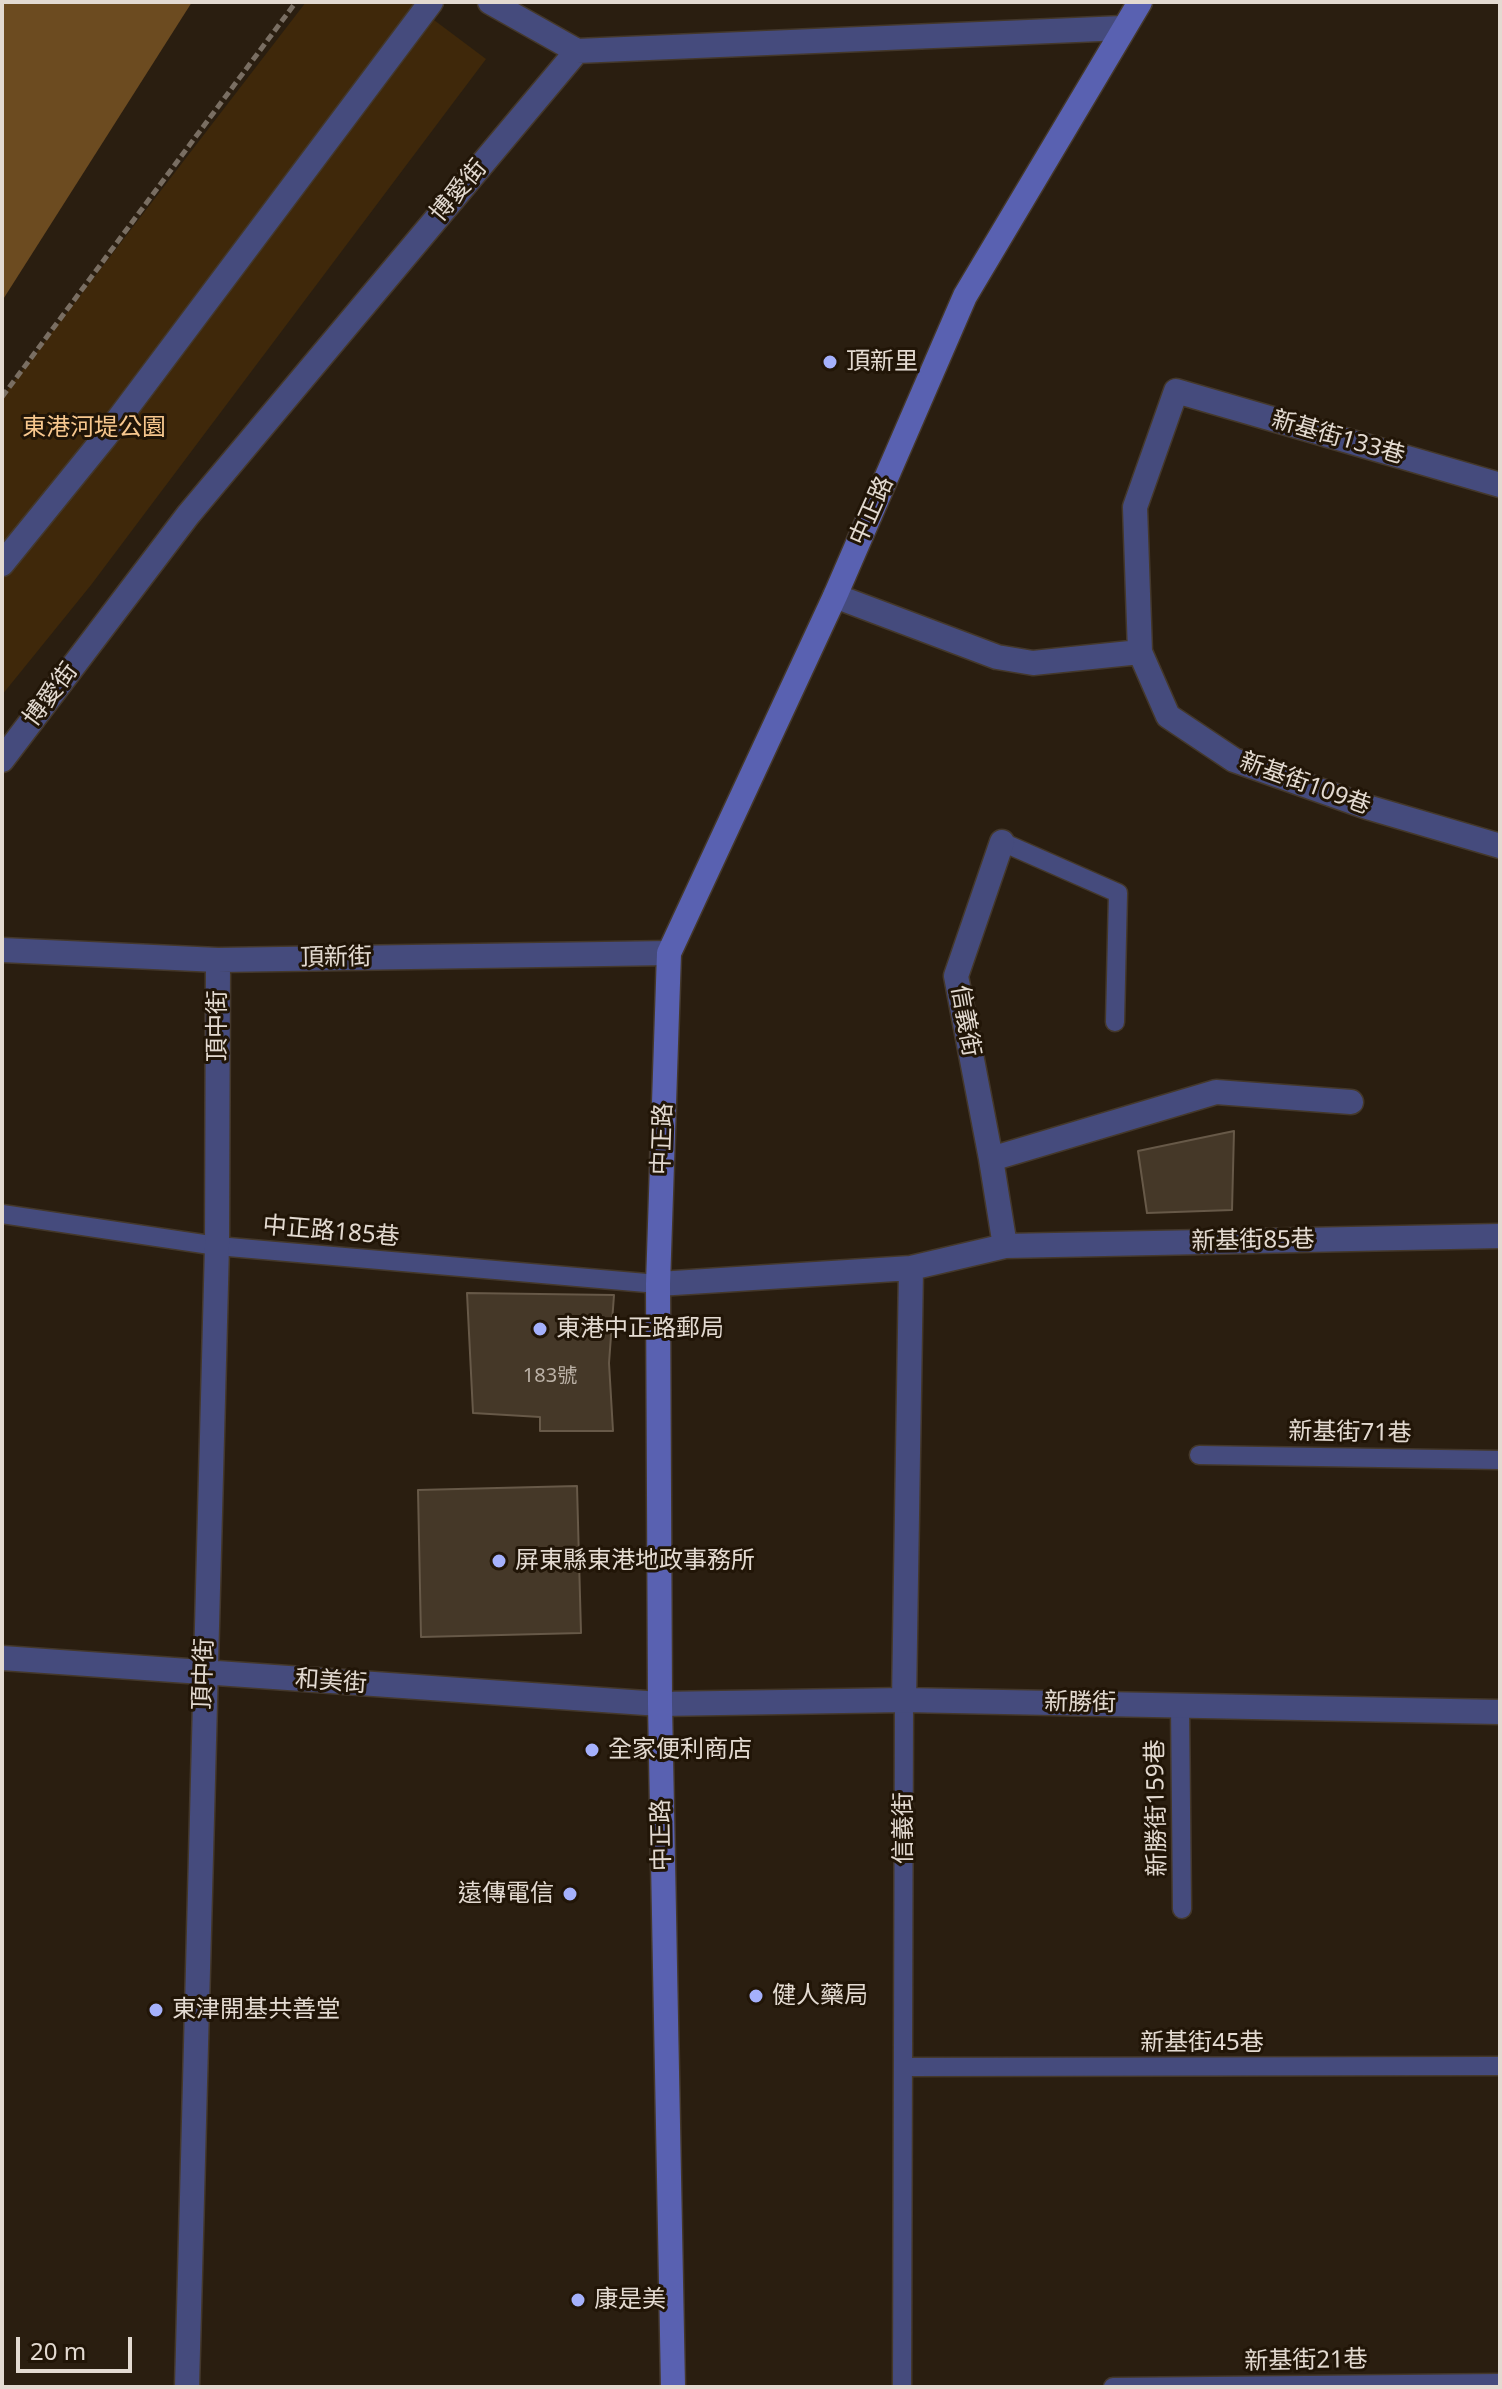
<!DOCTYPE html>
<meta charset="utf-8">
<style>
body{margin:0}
#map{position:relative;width:1502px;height:2389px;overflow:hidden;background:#2a1e10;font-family:"Noto Sans",sans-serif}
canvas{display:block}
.frame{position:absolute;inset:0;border:4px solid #e3dad1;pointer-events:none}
.scale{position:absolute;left:16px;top:2337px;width:116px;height:36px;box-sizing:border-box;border:4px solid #e3dad1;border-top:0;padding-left:10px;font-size:24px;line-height:28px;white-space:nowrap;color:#e3dad1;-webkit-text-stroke:6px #211507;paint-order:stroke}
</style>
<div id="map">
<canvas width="1502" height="2389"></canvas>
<div class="frame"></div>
<div class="scale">20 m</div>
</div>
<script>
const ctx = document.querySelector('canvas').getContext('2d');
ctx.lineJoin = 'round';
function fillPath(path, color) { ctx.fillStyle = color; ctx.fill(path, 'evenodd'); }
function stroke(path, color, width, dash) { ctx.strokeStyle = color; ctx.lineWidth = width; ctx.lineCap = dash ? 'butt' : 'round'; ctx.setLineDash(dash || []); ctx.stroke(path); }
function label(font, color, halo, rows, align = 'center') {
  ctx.font = font + ' "Noto Sans","Noto Sans TC",sans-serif'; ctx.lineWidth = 6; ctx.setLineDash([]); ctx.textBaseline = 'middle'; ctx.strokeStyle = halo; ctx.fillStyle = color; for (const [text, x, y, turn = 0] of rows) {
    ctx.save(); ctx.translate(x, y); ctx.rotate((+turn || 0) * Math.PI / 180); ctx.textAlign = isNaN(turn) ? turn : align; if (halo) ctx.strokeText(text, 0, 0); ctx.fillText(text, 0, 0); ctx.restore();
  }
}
fillPath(new Path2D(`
 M 306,2 L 410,2 L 486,59 L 91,585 L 2,695 L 2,397 Z`), '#3f280a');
fillPath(new Path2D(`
 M 2,2 L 192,2 L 2,301 Z`), '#6c4b20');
const building = new Path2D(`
 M 1234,1131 L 1232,1210 L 1147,1213 L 1138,1151 Z
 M 467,1293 L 614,1295 L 609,1363 L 613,1431 L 540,1431 L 540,1417 L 473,1413 Z
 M 577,1486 L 581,1633 L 421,1637 L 418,1490 Z`);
fillPath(building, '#453828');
stroke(building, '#675948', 2);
const service = new Path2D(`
 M 1002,842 L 1118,893 L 1115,1022
 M 2,1214 L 217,1246 L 658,1284
 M 1199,1455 L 1500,1460
 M 1180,1705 L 1182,1909
 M 903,2067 L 1500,2066
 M 902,2387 L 904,1700
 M 1113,2387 L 1500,2383`);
const minor = new Path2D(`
 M 490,2 L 577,51
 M 1500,485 L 1176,391 L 1135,507 L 1140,652 L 1168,716 L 1234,760 L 1367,807 L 1500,846
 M 2,564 L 105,437 L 431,2
 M 835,596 L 997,657 L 1033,663 L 1140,652
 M 2,760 L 188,515 L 577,51 L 1123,28
 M 2,950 L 218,960 L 669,953
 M 991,1159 L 956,976 L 1002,842
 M 1005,1246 L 991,1159 L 1216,1092 L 1351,1102
 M 658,1284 L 911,1268 L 1005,1246 L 1500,1236
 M 2,1658 L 660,1704 L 904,1700 L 1500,1712
 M 904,1700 L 911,1268
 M 187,2387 L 217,1246 L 218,960`);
const secondary = new Path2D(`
 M 673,2387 L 660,1704 L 658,1284 L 669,953 L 835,596 L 965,296 L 1140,2`);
stroke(service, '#44382b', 21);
stroke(minor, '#44382b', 27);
stroke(secondary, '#44382b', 27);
stroke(new Path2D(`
 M 2,397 L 296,2`), '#796e62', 5, [8, 4]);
stroke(service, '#454b7d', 18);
stroke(minor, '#454b7d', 24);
stroke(secondary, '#5961b1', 24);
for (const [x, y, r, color] of [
 [830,362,8,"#a5b1fc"],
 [540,1329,8,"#a5b1fc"],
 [499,1561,8,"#a5b1fc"],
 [592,1750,8,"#a5b1fc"],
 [570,1894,8,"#a5b1fc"],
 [756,1996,8,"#a5b1fc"],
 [156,2010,8,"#a5b1fc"],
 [578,2300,8,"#a5b1fc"]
]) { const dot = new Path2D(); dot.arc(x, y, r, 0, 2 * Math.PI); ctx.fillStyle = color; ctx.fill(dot); stroke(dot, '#211507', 3); }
label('20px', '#bcb2a7', null, [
 ["183號",550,1376]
]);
label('24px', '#e3dad1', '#211507', [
 ["博愛街",459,191,-50],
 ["新基街133巷",1338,438,16],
 ["中正路",872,511,-66],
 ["博愛街",51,695,-53],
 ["新基街109巷",1305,784,20],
 ["頂新街",336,958,-1],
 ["信義街",965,1021,80],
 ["頂中街",218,1026,-90],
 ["中正路",663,1139,-88],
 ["中正路185巷",331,1232,5],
 ["新基街85巷",1253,1241,-1],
 ["新基街71巷",1350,1433,1],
 ["頂中街",204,1674,-88],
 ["和美街",331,1682,4],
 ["新勝街",1080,1703,1],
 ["新勝街159巷",1157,1808,-91],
 ["信義街",904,1828,-90],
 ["中正路",662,1835,-91],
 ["新基街45巷",1202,2043],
 ["新基街21巷",1306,2361,-1]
]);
label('24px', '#e3dad1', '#211507', [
 ["頂新里",846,362],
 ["東港中正路郵局",556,1329],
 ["屏東縣東港地政事務所",515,1561],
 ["全家便利商店",608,1750],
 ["遠傳電信",554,1894,"right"],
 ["健人藥局",772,1996],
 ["東津開基共善堂",172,2010],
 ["康是美",594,2300]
], 'left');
label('24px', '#f7c78e', '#211507', [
 ["東港河堤公園",94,428]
]);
</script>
